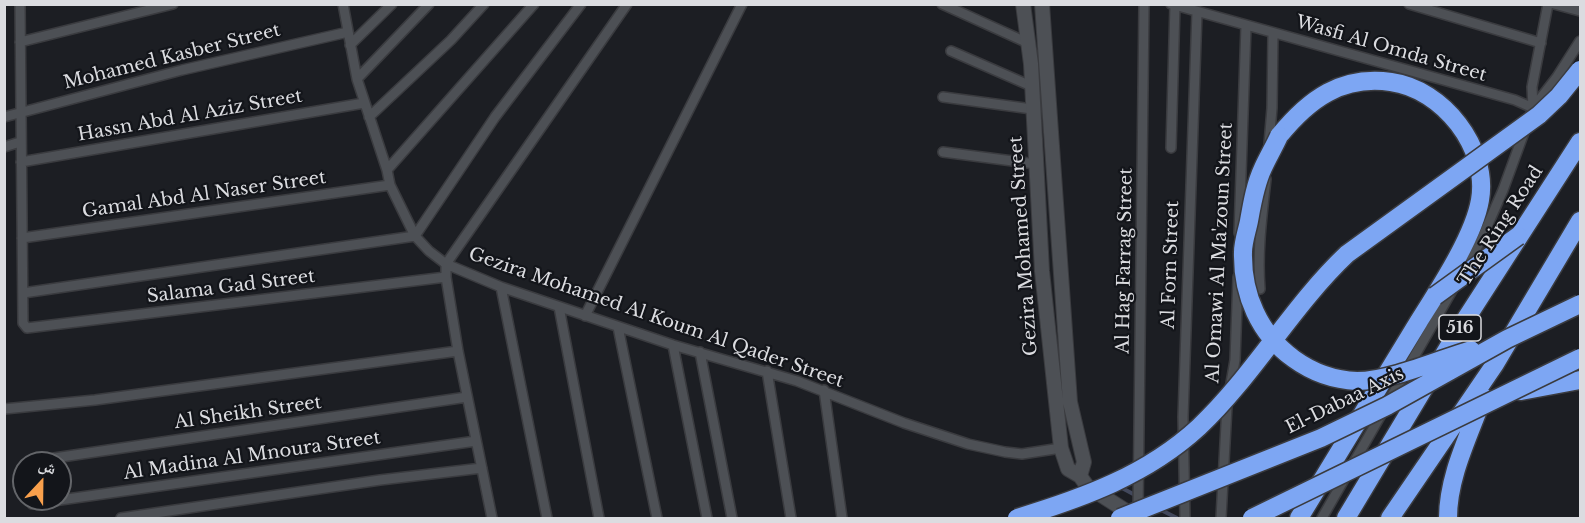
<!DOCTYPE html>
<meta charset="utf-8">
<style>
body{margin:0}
#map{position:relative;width:1585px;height:523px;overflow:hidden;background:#1c1e23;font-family:"Libre Baskerville","Noto Naskh Arabic",serif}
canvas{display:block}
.frame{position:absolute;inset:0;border:6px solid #dbdce0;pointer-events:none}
.north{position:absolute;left:12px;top:451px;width:60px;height:60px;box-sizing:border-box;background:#13151a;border:2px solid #636569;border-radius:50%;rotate:22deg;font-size:16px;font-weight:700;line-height:24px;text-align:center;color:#dbdce0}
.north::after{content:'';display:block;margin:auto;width:21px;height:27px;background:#f9a04c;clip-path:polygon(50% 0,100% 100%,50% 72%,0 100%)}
</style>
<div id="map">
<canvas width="1585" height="523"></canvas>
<div class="frame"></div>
<div class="north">ش</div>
</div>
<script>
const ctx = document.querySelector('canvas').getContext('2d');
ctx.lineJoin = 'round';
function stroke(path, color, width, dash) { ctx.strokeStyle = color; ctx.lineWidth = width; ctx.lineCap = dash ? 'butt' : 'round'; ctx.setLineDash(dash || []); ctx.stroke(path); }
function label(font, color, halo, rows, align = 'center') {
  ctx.font = font + ' "Libre Baskerville",serif'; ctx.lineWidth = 4.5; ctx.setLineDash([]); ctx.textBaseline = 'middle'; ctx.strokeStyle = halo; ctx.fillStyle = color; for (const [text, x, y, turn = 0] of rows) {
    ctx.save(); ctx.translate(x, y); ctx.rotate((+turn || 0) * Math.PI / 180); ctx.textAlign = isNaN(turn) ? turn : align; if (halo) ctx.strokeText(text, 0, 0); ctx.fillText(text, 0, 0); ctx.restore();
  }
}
stroke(new Path2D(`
 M 1120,487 L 1137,496
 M 1159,509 L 1177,518`), '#42485c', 4);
const street = new Path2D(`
 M 20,4 L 23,323 L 27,328 L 446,277
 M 343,4 L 357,79 L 387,170 L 390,185 L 415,236 L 429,251 L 446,264 L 501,287 L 673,345 L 797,381 L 904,423 L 968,444 L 1005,452 L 1022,454 L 1061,448
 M 942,4 L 1028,43
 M 1171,4 L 1515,100 L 1533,108
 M 1409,4 L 1541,43
 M 1554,4 L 1580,11
 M 20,42 L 173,4
 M 350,45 L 392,4
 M 951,51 L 1031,86
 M 357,79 L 429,4
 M 943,97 L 1032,109
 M 1533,108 L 1532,87 L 1548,4
 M 4,117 L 182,70 L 348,32
 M 369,117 L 451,40 L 484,4
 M 1269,144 L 1272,108 L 1273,33
 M 4,147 L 20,142
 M 1171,148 L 1175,5
 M 943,152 L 1036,164
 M 21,162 L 364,103
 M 387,170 L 534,4
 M 1239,233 L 1246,26
 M 22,238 L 390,185
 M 1464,270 L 1482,238 L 1503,190 L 1533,108 L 1557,77 L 1580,41
 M 501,287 L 547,518
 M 1260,289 C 1257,252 1262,215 1266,179
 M 23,293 L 415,236 L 495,117 L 581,4
 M 559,307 L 599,518
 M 585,316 L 742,4
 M 618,327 L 657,518
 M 673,345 L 707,518
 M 700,352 L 732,518
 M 767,371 L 791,518
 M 824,390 L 842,518
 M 4,409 L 95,400 L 458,351
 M 34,461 L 467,397
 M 32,504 L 476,441
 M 1138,512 L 1144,4
 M 121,518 L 380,480 L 482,468
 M 492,518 L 458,351 L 446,277 L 446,264 L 627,4
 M 1185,518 L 1183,417 L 1197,12
 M 1221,518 L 1227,406 L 1235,360 L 1238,277
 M 1322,518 L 1454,287`);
const secondary = new Path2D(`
 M 1023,4 L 1031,64 L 1042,271 L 1061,448 L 1068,469 L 1080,476 L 1087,486 L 1137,518
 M 1042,4 L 1070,402 L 1084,462 L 1080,476`);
const highway = new Path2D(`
 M 1279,136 C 1309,99 1342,75 1391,82 C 1443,89 1489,148 1480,200 C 1474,236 1439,289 1419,321 C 1379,387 1339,453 1299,518
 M 1521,391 L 1580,380
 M 1346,518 L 1460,328 L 1580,142
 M 1390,518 L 1495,364 L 1580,221
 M 1448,518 C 1448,476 1469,436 1483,397`);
stroke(street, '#3a3b3f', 12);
stroke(secondary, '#3a3b3f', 16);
stroke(highway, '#3a3b3f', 21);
stroke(street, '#4d5055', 9);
stroke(secondary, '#4d5055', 14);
stroke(highway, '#7da6f3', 18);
const highwayBridge = new Path2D(`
 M 1279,136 C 1274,147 1268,157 1263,168 C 1255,185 1252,204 1249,221 C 1247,231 1243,242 1243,252 C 1242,294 1259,334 1294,359 C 1312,372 1333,380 1357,381 C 1390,381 1438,360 1471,350
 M 1435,296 L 1518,236
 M 1017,518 C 1083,498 1147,475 1199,427 C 1254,375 1292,306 1347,254 L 1539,115 L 1559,96 L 1580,70
 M 1120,518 L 1321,438 L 1387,406 L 1507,339 L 1580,304
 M 1252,518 L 1580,358`);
stroke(highwayBridge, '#3a3b3f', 21, []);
stroke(highwayBridge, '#7da6f3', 18);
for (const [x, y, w] of [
 [1460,328,42]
]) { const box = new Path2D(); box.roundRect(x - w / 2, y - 13, w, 26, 4.5); ctx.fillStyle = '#13151a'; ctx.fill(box); stroke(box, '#dbdce0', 1.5); }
label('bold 16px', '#dbdce0', null, [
 ["516",1460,328]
]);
label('18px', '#dbdce0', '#13151a', [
 ["Wasfi Al Omda Street",1391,49,16],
 ["Mohamed Kasber Street",172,57,-14],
 ["Hassn Abd Al Aziz Street",190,116,-10],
 ["Gamal Abd Al Naser Street",204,195,-8],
 ["The Ring Road",1501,226,-57],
 ["Gezira Mohamed Street",1024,246,-94],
 ["Al Omawi Al Ma'zoun Street",1220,253,-87],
 ["Al Hag Farrag Street",1125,261,-89],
 ["Al Forn Street",1171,265,-88],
 ["Salama Gad Street",231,287,-7],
 ["Gezira Mohamed Al Koum Al Qader Street",656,318,19],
 ["El-Dabaa Axis",1345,401,-26],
 ["Al Sheikh Street",248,413,-8],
 ["Al Madina Al Mnoura Street",252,456,-8]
]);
</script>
